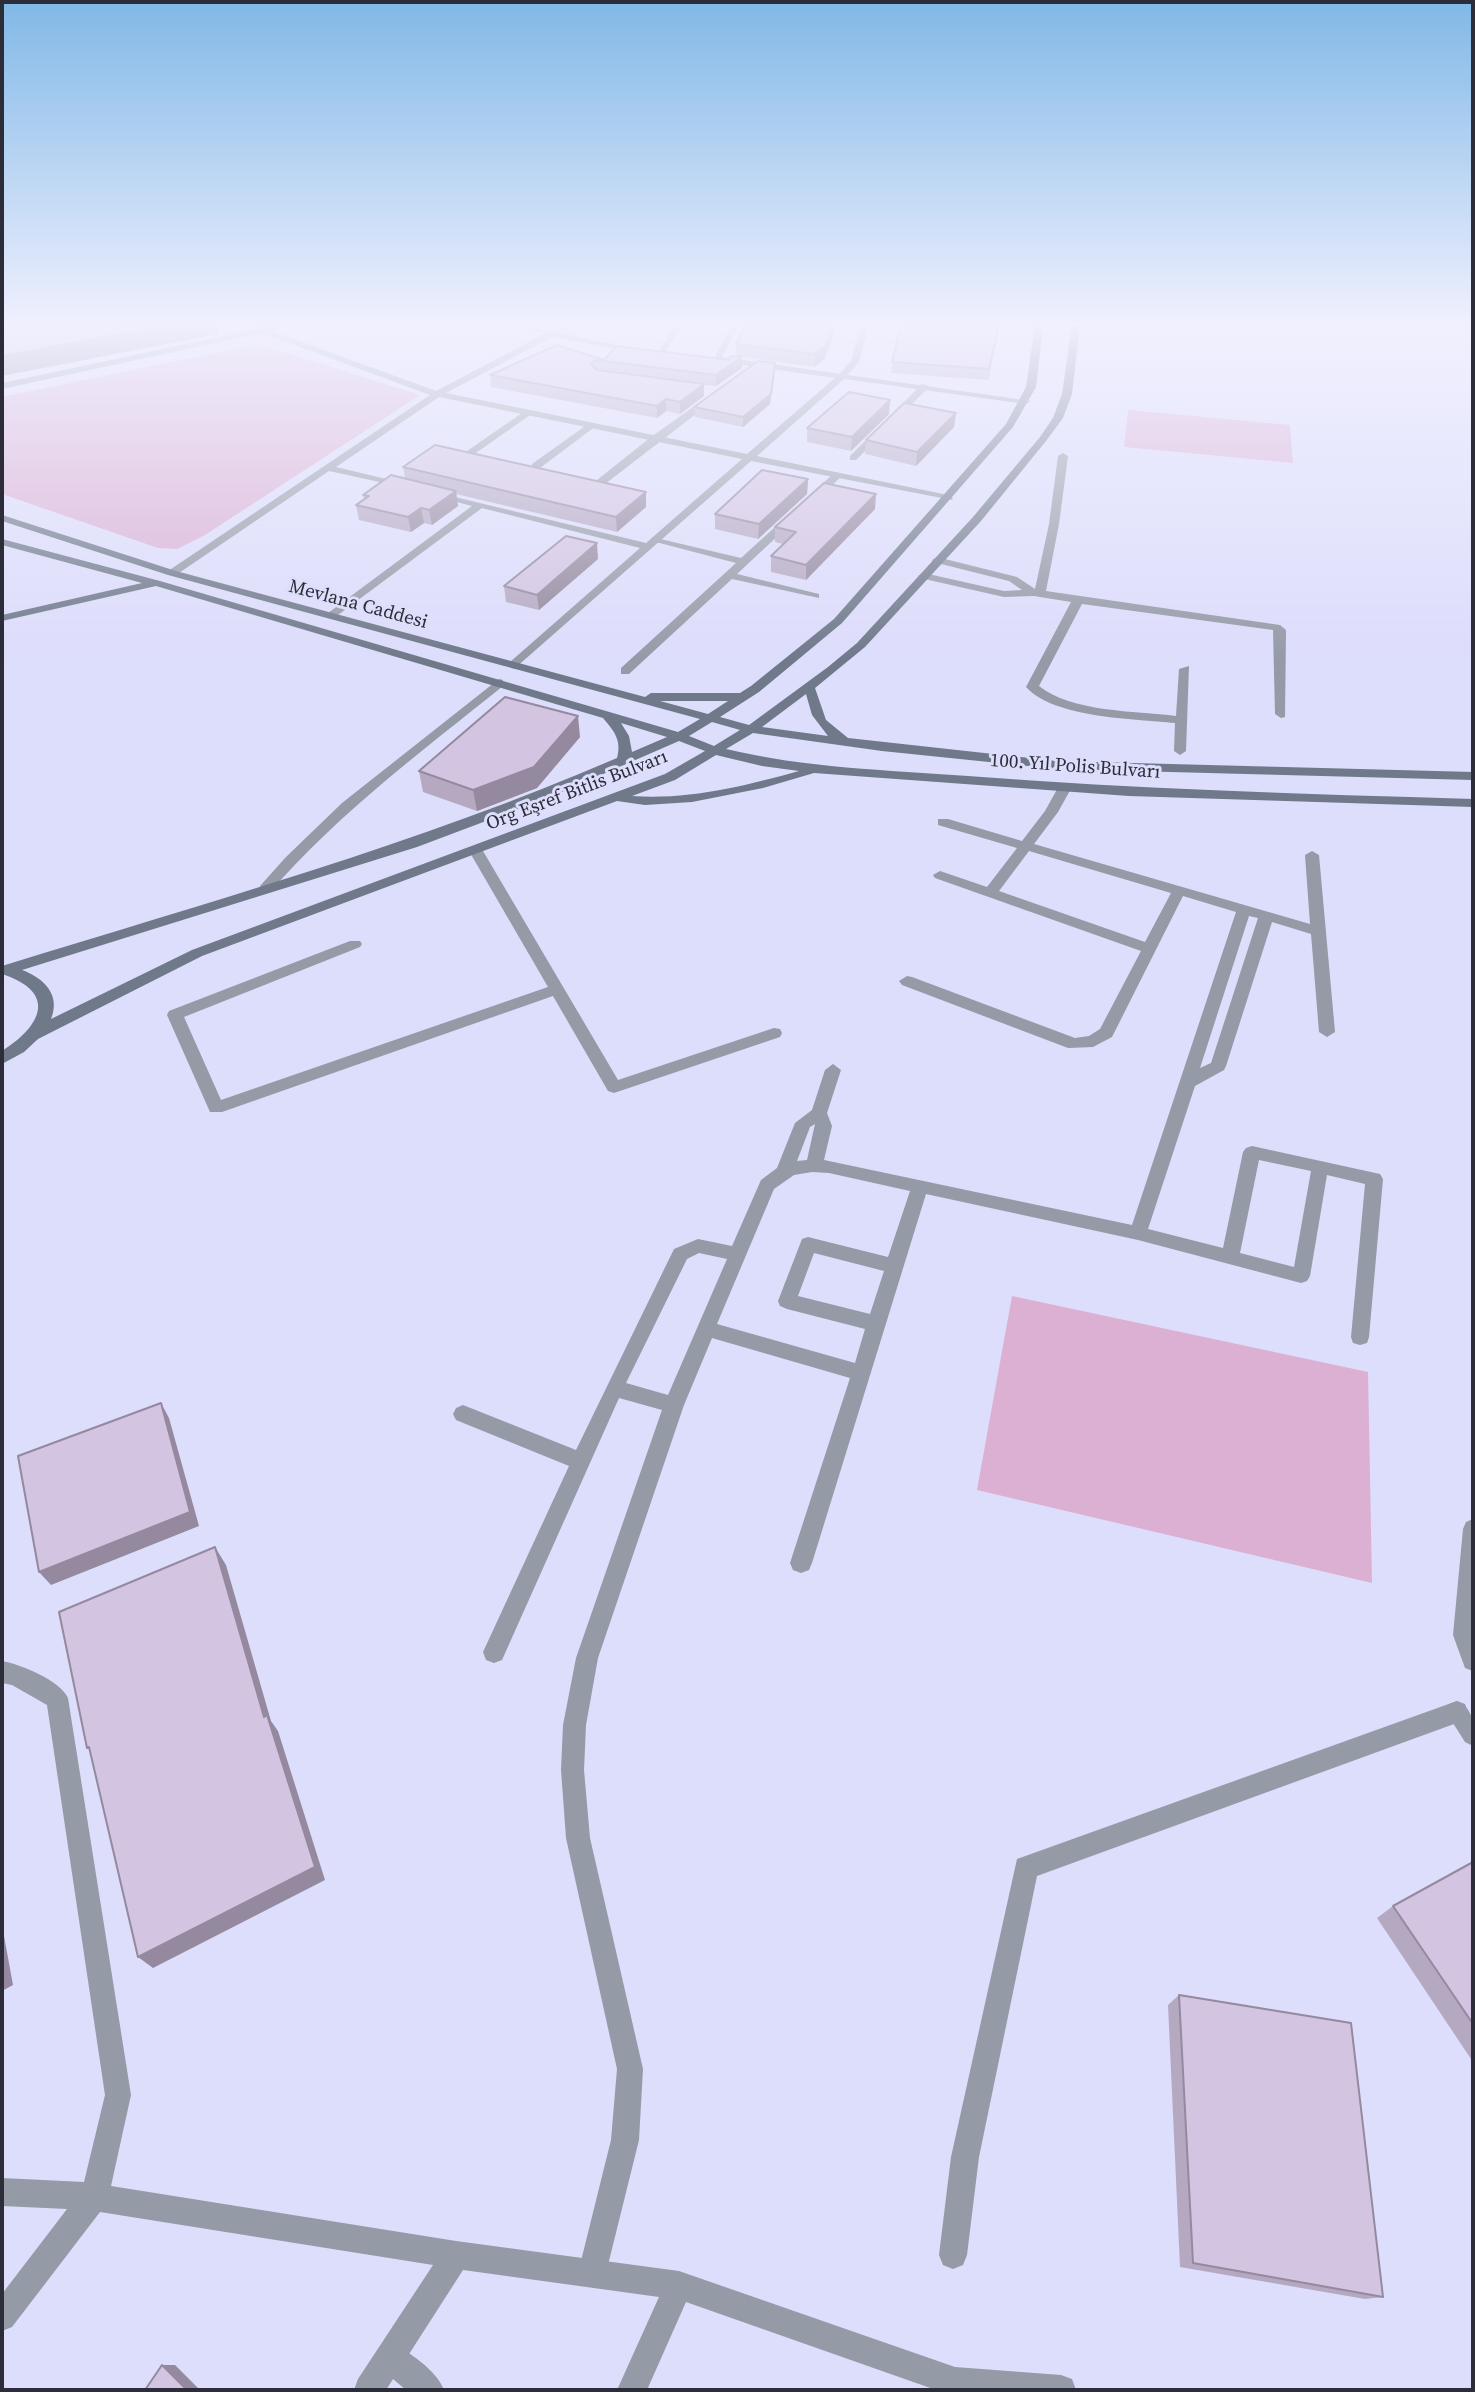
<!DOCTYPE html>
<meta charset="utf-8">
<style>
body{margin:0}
#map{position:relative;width:1475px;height:2392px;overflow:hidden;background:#ddddfc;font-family:"Source Serif 4",serif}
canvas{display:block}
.frame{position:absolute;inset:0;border:4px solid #2d2d39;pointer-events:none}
</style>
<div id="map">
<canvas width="1475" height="2392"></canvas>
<div class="frame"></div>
</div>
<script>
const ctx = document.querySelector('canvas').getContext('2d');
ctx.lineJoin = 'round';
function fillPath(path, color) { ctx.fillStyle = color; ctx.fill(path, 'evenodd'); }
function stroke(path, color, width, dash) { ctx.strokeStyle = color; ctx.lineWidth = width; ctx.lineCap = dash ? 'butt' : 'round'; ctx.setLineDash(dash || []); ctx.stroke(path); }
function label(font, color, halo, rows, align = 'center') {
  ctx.font = font + ' "Source Serif 4",serif'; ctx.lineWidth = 6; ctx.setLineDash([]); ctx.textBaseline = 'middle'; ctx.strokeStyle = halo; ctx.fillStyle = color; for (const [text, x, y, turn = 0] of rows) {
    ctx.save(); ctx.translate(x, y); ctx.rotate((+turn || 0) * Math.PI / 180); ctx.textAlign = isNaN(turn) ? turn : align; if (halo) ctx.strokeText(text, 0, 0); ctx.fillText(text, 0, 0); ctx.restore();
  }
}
fillPath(new Path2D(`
 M 258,344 L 420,395 L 205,535 L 177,549 L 158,548 L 2,494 L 2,397 Z
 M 1128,410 L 1290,425 L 1293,463 L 1124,447 Z
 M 1012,1296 L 1368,1372 L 1372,1583 L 977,1490 Z`), '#dbb0d3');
fillPath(new Path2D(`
 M 861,325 L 869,325 L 859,362 L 846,377 L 840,377 L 840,373 L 851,361 Z
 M 922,384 L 930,386 L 856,460 L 850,460 L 850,456 Z
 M 710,395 L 718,397 L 605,484 L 597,484 L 597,480 L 651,437 Z
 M 525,411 L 533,413 L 473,455 L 467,455 L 467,451 Z
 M 588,424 L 596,426 L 540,468 L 532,468 L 532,464 Z
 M 1063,453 L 1068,456 L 1059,524 L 1046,591 L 1280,625 L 1286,630 L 1285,717 L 1281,718 L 1275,714 L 1273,630 L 1082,604 L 1039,686 C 1071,712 1135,711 1176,716 L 1179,669 L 1189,666 L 1186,751 L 1180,755 L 1174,751 L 1175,723 C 1135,719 1054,718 1026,687 L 1071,602 L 1034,596 L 1004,597 L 920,578 L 918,576 L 924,573 L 1004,591 L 1022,590 L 1009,581 L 933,562 L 932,560 L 937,557 L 1017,577 L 1035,589 L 1049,524 L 1058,456 Z
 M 832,475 L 841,477 L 737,574 L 819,594 L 819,598 L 732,579 L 629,674 L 621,674 L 621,668 L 736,563 L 652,541 L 652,537 L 741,558 Z
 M 499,679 L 503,680 L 503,686 C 422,751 339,813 270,892 L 260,892 L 260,886 L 286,857 L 342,803 Z
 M 1065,783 L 1072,787 L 1058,812 L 1034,844 L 1310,924 L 1305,855 L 1312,851 L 1319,855 L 1335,1032 L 1327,1037 L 1319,1032 L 1311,934 L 1272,922 L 1226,1066 L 1224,1070 L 1195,1086 L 1148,1229 L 1223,1248 L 1243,1152 L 1246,1148 L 1252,1146 L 1380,1174 L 1383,1179 L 1369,1337 L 1367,1343 L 1360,1345 L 1353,1343 L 1351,1337 L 1365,1184 L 1327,1175 L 1310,1276 L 1307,1281 L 1301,1283 L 1138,1240 L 926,1194 L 812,1563 L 809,1570 L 801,1573 L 793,1570 L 790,1563 L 850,1378 L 712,1338 L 684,1405 L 598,1658 L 586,1725 L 584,1770 L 590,1838 L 643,2069 L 639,2140 L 606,2273 L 602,2283 L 592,2287 L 582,2283 L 578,2273 L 611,2140 L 617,2069 L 566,1838 L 561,1770 L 563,1725 L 576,1658 L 662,1410 L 619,1398 L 502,1660 L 494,1663 L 486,1660 L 483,1652 L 569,1466 L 456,1420 L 453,1414 L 456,1408 L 463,1405 L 576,1450 L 674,1249 L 698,1239 L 732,1246 L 761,1180 L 777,1168 L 795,1123 L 812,1110 L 825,1070 L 833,1064 L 841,1070 L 827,1113 L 832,1126 L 824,1160 L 1132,1225 L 1236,912 L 1183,896 L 1112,1037 L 1093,1047 L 1068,1048 L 902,985 L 899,981 L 907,976 L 912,977 L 1075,1038 L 1089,1036 L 1100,1029 L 1141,951 L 935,878 L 933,875 L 940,871 L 987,887 L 1017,848 L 938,825 L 938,819 L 948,819 L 1022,841 L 1045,811 L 1060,784 ZM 1029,851 L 1171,893 L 1145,942 L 999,891 ZM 1249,916 L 1258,918 L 1211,1063 L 1200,1068 ZM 815,1124 L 807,1160 L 797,1161 L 810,1127 ZM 1259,1160 L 1311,1171 L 1294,1267 L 1240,1253 ZM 812,1172 L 829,1173 L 910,1191 L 888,1257 L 808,1237 L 802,1239 L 778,1301 L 780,1306 L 787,1309 L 865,1329 L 855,1363 L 717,1324 L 774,1189 L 794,1175 ZM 699,1253 L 727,1259 L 668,1395 L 626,1383 L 687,1259 ZM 814,1253 L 884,1271 L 870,1314 L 798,1296 Z
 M 476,847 L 483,851 L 618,1080 L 774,1028 L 780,1029 L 782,1033 L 780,1037 L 614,1093 L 608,1091 L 553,996 L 222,1112 L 210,1112 L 167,1015 L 169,1011 L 350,941 L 360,941 L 362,944 L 360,947 L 184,1017 L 221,1100 L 548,987 L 469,851 Z
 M 1457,1701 L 1465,1704 L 1468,1712 L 1465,1720 L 1037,1876 L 979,2157 L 967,2255 L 963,2265 L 953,2269 L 943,2265 L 939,2255 L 951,2157 L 1017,1859 Z
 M 390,2343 C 409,2351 437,2371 444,2390 L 406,2390 L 380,2368 L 375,2358 L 380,2348 Z`), '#949aa6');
fillPath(new Path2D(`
 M 254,325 L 290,325 L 272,331 L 436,391 L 544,334 L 519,325 C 530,325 539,330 549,331 C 558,331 569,325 579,325 L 561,333 L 641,350 L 637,353 L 552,337 L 446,393 L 747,454 L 835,378 L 713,361 L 731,325 L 739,325 L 722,357 L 1031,401 L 1026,404 L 844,379 L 757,456 L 948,495 L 953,498 L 952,500 L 751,461 L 514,669 L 508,665 L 510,662 L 640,548 L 482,508 L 334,618 L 324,616 L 472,506 L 430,495 L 430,491 L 646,543 L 742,459 L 439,397 L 336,467 L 407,484 L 407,488 L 329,471 L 176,575 L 168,575 L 168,571 L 430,395 L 262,333 L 2,389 L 2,383 L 257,329 Z
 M 675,325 L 683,325 L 663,355 L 657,355 Z
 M 1473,1519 L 1473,1671 L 1465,1668 L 1453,1635 L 1463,1529 L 1466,1522 Z
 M 2,1661 C 20,1664 61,1681 68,1698 L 131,2095 L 111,2186 L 456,2241 L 679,2271 L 955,2367 L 1061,2375 L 1072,2379 L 1076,2390 L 936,2390 L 686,2302 L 647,2390 L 617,2390 L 659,2297 L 463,2270 L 386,2390 L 354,2390 L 358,2379 L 433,2265 L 100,2212 L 12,2327 L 2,2331 L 2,2294 L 67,2209 L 2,2206 L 2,2178 L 84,2182 L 105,2095 L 47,1705 L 12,1685 L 2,1683 Z
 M 1457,1701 C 1475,1709 1474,1727 1473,1746 L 1465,1742 L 1446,1712 L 1449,1704 Z`), '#949aa6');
fillPath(new Path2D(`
 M 1035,325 L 1043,325 L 1036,387 L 1013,427 L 842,623 L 759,692 L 720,717 L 749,725 L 828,667 L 857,643 L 973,517 L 1040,437 L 1053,418 L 1062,394 L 1072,325 L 1080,325 L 1072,394 L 1063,418 L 1046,441 L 981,521 L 865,647 L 815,688 L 826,720 L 848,738 L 1057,761 L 1473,772 L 1473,780 L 1057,769 L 882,751 L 753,733 L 726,749 C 805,768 887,770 968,776 C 1137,789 1305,794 1473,799 L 1473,807 L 1129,796 L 814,773 L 763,788 L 692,802 L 645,805 L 617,801 L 202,956 L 38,1039 L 24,1052 L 2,1064 L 2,1051 C 43,1025 57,992 2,974 L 2,966 C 209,902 418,844 617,758 C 622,740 614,731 603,718 L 156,586 L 2,621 L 2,615 L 142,583 L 2,545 L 2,539 L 160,581 L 678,732 L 700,719 L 168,575 L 2,521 L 2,515 L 176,571 L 645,697 L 651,693 L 740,693 L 751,686 L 834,619 L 1006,424 L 1026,387 ZM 806,694 L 812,715 L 828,736 L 762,727 ZM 660,701 L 728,701 L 708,714 ZM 712,722 L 740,730 L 714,746 L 689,736 ZM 621,723 L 667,737 L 632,752 L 629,736 ZM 679,741 L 705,751 L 665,774 L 192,950 L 51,1019 C 61,995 44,978 22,970 L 417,847 L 555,795 ZM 716,755 L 762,766 L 799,771 C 745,786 689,800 632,796 L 675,780 Z`), '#6f798a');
fillPath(new Path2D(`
 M 746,325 L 825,358 L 815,367 L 736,356 L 736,344 Z
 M 999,325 L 988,380 L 891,373 L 892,362 Z
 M 557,345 L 604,360 L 742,368 L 716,386 L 704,385 L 704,396 L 680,414 L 666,411 L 657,418 L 491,387 L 490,375 Z
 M 775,372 L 770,404 L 743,427 L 695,417 L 694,407 Z
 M 956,413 L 954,427 L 916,466 L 865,454 L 866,440 Z
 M 889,414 L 851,451 L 807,442 L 807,428 Z
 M 403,467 L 646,507 L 617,532 L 456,494 L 458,506 L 432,525 L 424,523 L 411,532 L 359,520 L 356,505 L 364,500 L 363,495 L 405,478 Z
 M 808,479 L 807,494 L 758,539 L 715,529 L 715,514 Z
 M 875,509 L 806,580 L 771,572 L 771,556 L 783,544 L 775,542 L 775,527 Z
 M 598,559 L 539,610 L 506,602 L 504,586 Z
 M 580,737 L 537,788 L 477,811 L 423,792 L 419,771 Z
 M 1473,1862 L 1473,2062 L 1377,1918 L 1393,1906 Z
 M 1179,1995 L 1383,2297 L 1365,2299 L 1180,2267 L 1168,2005 Z`), '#b5a9c2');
fillPath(new Path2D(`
 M 169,325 L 216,325 L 218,334 L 2,376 L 2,356 Z
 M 833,325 L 837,325 L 825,358 L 815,367 L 815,354 Z
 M 999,325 L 999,328 L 988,380 L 989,369 Z
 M 742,357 L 742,368 L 716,386 L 716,375 Z
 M 775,363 L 770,404 L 743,427 L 743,417 Z
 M 704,384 L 704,396 L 680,414 L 680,402 Z
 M 666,399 L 666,411 L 657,418 L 657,406 Z
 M 890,400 L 889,414 L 851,451 L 852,437 Z
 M 956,413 L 954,427 L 916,466 L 917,452 Z
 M 808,479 L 807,494 L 758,539 L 759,524 Z
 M 456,491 L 458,506 L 432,525 L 429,510 Z
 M 646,492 L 646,507 L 617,532 L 616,517 Z
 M 876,494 L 875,509 L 806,580 L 806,565 Z
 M 421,508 L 424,523 L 411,532 L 408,517 Z
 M 597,543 L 598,559 L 539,610 L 537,595 Z
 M 578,716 L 580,737 L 537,788 L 477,811 L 473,790 Z
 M 161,1403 L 169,1418 L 199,1526 L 51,1585 L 39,1572 Z
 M 215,1547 L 226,1565 L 271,1721 L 278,1731 L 325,1880 L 153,1968 L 138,1957 L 264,1717 Z
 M 2,1925 L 13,1985 L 2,1991 Z
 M 162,2365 L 175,2365 L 200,2390 L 187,2390 Z`), '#94899e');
const building = new Path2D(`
 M 2,325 L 169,325 L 2,356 Z
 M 746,325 L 833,325 L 826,345 L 815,354 L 736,344 Z
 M 901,325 L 999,325 L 989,369 L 892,362 Z
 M 557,345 L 604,360 L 617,346 L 729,360 L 731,356 L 742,357 L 716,375 L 595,360 L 591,364 L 597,370 L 704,384 L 680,402 L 666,399 L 657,406 L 490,375 Z
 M 758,361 L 775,363 L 771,394 L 743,417 L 694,407 Z
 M 849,392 L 890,400 L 852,437 L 807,428 Z
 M 904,403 L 956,413 L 917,452 L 866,440 Z
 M 435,445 L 646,492 L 616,517 L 403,467 Z
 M 762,470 L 808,479 L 759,524 L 715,514 Z
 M 391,475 L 456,491 L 429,510 L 421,508 L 408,517 L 356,505 L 369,496 L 363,495 Z
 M 824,483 L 876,494 L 806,565 L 771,556 L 796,532 L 775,527 Z
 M 566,536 L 597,543 L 537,595 L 504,586 Z
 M 505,697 L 578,716 L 534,767 L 473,790 L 419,771 Z
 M 161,1403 L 190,1512 L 39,1572 L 18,1456 Z
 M 215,1547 L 264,1717 L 267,1715 L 315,1867 L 138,1957 L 89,1747 L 87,1748 L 59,1612 Z
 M 1473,1862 L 1473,2024 L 1393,1906 Z
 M 1179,1995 L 1351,2023 L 1383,2297 L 1193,2263 Z
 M 162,2365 L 187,2390 L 145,2390 Z`);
fillPath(building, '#d3c4e1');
stroke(building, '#94899e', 2);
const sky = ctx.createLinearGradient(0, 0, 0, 660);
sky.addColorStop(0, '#81b8e7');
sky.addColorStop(0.49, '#f0f0fe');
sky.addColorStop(1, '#f0f0fe00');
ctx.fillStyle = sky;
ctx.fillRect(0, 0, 1475, 660);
label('19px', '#2d2d39', '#ddddfc', [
 ["Mevlana Caddesi",358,605,15],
 ["100. Yıl Polis Bulvarı",1075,767,4],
 ["Org Eşref Bitlis Bulvarı",577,791,-21]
]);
</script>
